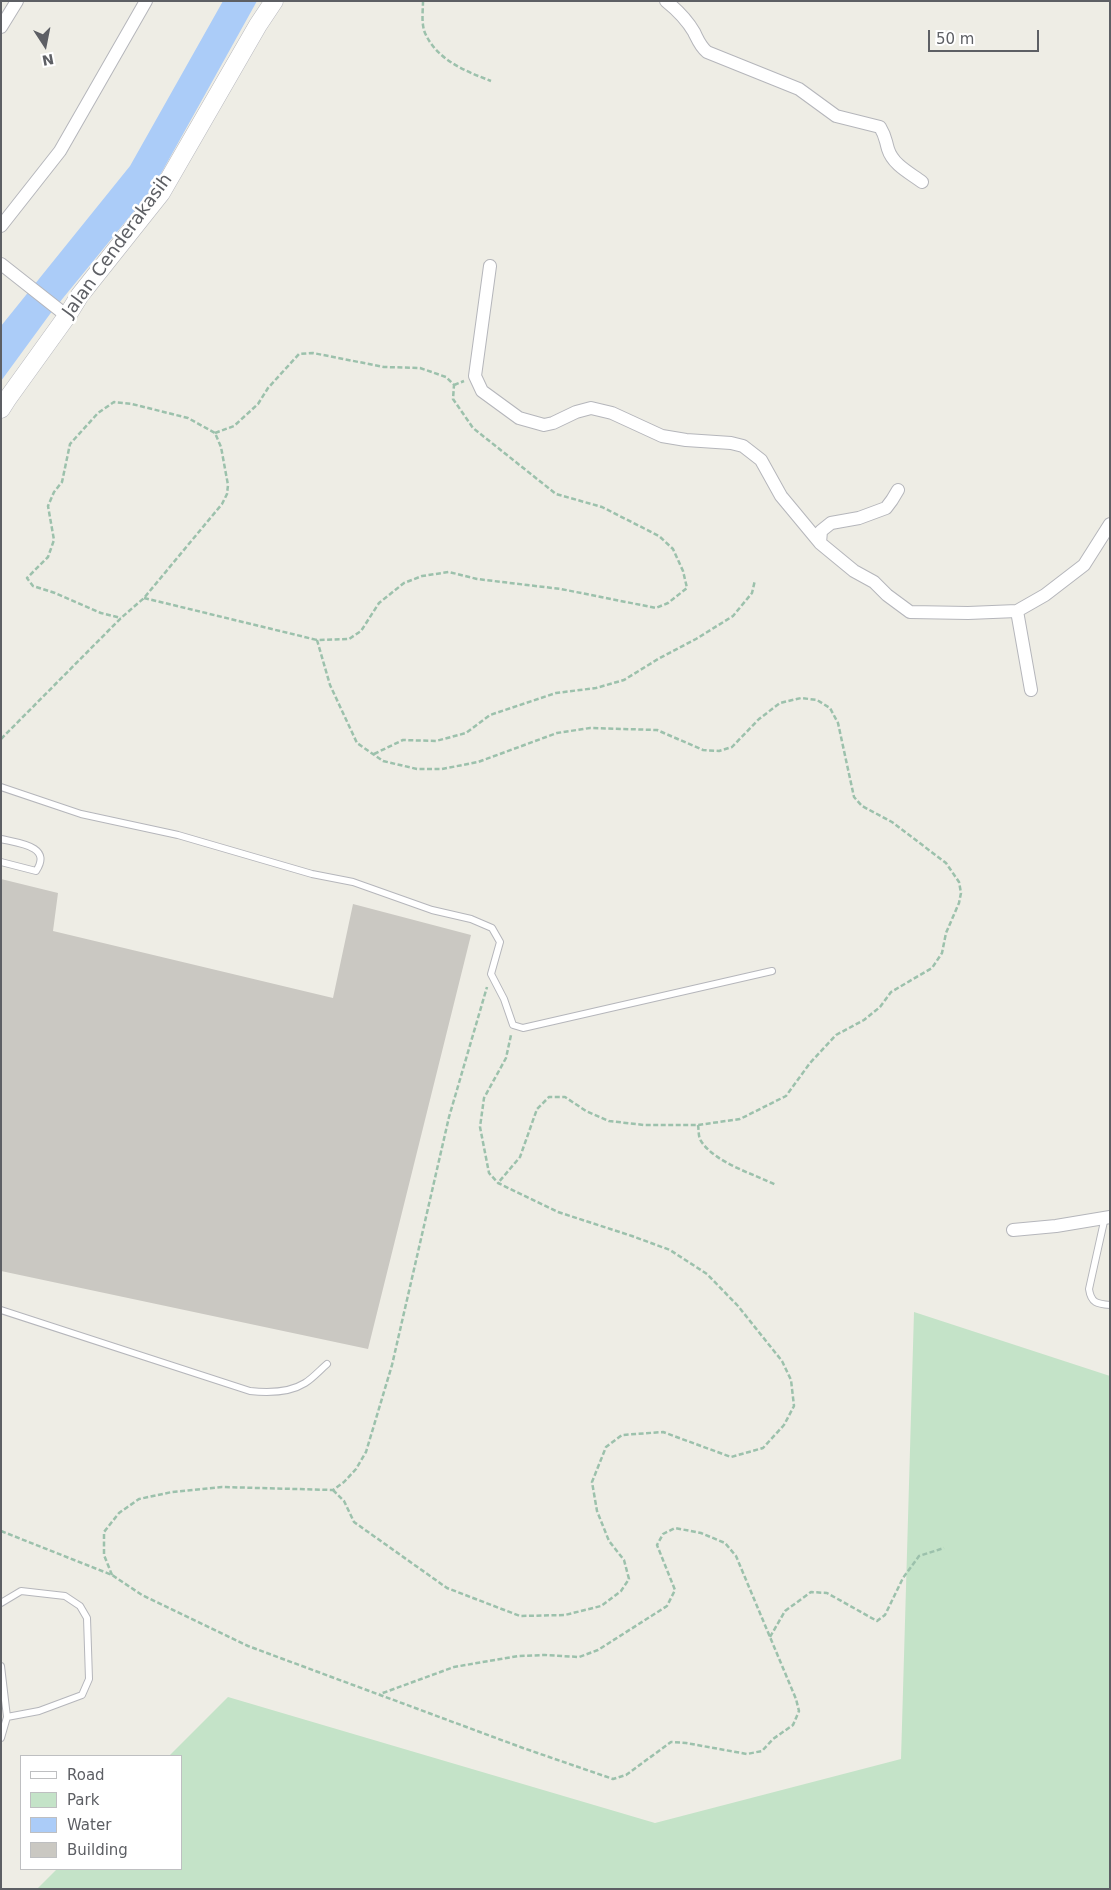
<!DOCTYPE html>
<style>
body{margin:0}
#map{position:relative;width:1111px;height:1890px;overflow:hidden;background:#eeede5;font-family:"DejaVu Sans",sans-serif}
canvas{display:block}
.frame{position:absolute;inset:0;border:2px solid #5d5f64;pointer-events:none}
.legend{position:absolute;left:20px;top:1755px;width:162px;height:115px;box-sizing:border-box;background:#fff;border:1px solid #bebfc1;margin:0;padding:6px 9px;list-style:none;font-size:15px;color:#5d5f64}
.legend li{display:flex;align-items:center;gap:10px;height:25px}
.legend b{width:25px;border:1px solid #bebfc1}
.north{position:absolute;left:20px;top:20px;width:50px;height:50px;-webkit-text-stroke:4px #fff;paint-order:stroke;rotate:169deg;font-size:14px;font-weight:700;line-height:20px;text-align:center;color:#5d5f64}
.north::after{content:'';display:block;margin:auto;width:18px;height:22px;background:#5d5f64;clip-path:polygon(50% 0,100% 100%,50% 72%,0 100%)}
.scale{position:absolute;left:928px;top:30px;width:111px;height:22px;box-sizing:border-box;border:2px solid #5d5f64;border-top:0;padding-left:6px;font-size:15px;line-height:18px;white-space:nowrap;color:#5d5f64;-webkit-text-stroke:4px #fff;paint-order:stroke}
</style>
<div id="map">
<canvas width="1111" height="1890"></canvas>
<div class="frame"></div>
<ul class="legend">
<li><b style="height:6px;background:#fff"></b>Road</li>
<li><b style="height:14px;background:#c4e3c8"></b>Park</li>
<li><b style="height:14px;background:#abccf8"></b>Water</li>
<li><b style="height:14px;background:#cac8c2"></b>Building</li>
</ul>
<div class="north">N</div>
<div class="scale">50 m</div>
</div>
<script>
const ctx = document.querySelector('canvas').getContext('2d');
ctx.lineJoin = 'round';
function fillPath(path, color) { ctx.fillStyle = color; ctx.fill(path, 'evenodd'); }
function stroke(path, color, width, dash) { ctx.strokeStyle = color; ctx.lineWidth = width; ctx.lineCap = dash ? 'butt' : 'round'; ctx.setLineDash(dash || []); ctx.stroke(path); }
function label(font, color, halo, rows, align = 'center') {
  ctx.font = font + ' "DejaVu Sans",sans-serif'; ctx.lineWidth = 5; ctx.setLineDash([]); ctx.textBaseline = 'middle'; ctx.strokeStyle = halo; ctx.fillStyle = color; for (const [text, x, y, turn = 0] of rows) {
    ctx.save(); ctx.translate(x, y); ctx.rotate((+turn || 0) * Math.PI / 180); ctx.textAlign = isNaN(turn) ? turn : align; if (halo) ctx.strokeText(text, 0, 0); ctx.fillText(text, 0, 0); ctx.restore();
  }
}
fillPath(new Path2D(`
 M 914,1312 L 1110,1376 L 1110,1889 L 37,1889 L 57,1869 L 181,1869 L 181,1756 L 169,1756 L 228,1697 L 655,1823 L 901,1759 Z`), '#c4e3c8');
fillPath(new Path2D(`
 M 223,1 L 257,1 L 153,188 L 50,314 L 1,381 L 1,326 L 130,166 Z`), '#abccf8');
fillPath(new Path2D(`
 M 1,879 L 58,893 L 53,931 L 333,998 L 353,904 L 471,935 L 368,1349 L 1,1271 Z`), '#cac8c2');
const lane = new Path2D(`
 M 1,787 L 81,814 L 178,835 L 312,874 L 353,882 L 432,910 L 471,919 L 492,928 L 500,942 L 491,974 L 504,999 L 513,1025 L 523,1028 L 772,971
 M 1,839 C 18,843 53,846 36,871 L 1,862
 M 1105,1217 L 1089,1289 C 1091,1303 1097,1304 1110,1305
 M 1,1310 L 250,1391 C 268,1393 289,1393 305,1383 C 313,1378 320,1370 327,1364
 M 1,1603 L 21,1591 L 65,1596 L 80,1606 L 87,1618 L 89,1679 L 82,1695 L 39,1711 L 7,1717
 M 1,1666 L 7,1717 L 1,1738`);
const street = new Path2D(`
 M 666,1 C 676,9 687,20 694,32 C 698,40 700,46 707,52 L 799,89 L 836,116 L 880,127 C 886,137 885,139 888,149 C 893,165 910,173 922,182
 M 1,27 L 17,1
 M 1,226 L 60,151 L 146,1
 M 1,264 L 67,316
 M 490,266 L 475,376 L 482,391 L 519,418 L 544,425 L 553,423 L 576,412 L 591,408 L 612,413 L 662,436 L 686,440 L 731,443 L 743,446 L 761,460 L 781,496 L 820,543 L 854,571 L 874,582 L 887,595 L 910,612 L 968,613 L 1017,611 L 1045,595 L 1084,565 L 1110,524
 M 820,543 L 821,531 L 831,523 L 859,518 L 886,508 L 892,500 L 898,490
 M 1017,611 L 1031,690
 M 1013,1230 L 1056,1226 L 1110,1217`);
const secondary = new Path2D(`
 M 1,409 L 8,398 L 67,316 L 80,295 L 161,193 L 258,25 L 274,1`);
stroke(lane, '#b5b6bb', 8);
stroke(street, '#b5b6bb', 14);
stroke(secondary, '#b7b8be', 19);
stroke(new Path2D(`
 M 423,1 C 423,11 421,23 425,33 C 437,60 465,71 491,81
 M 454,385 L 464,381
 M 215,433 L 234,426 L 258,404 L 268,388 L 299,354 L 313,353 L 384,367 L 420,368 L 446,377 L 454,385 L 453,399 L 473,428 L 556,494 L 602,507 L 659,536 L 673,549 L 683,571 L 687,588 L 668,603 L 656,608 L 561,589 L 477,579 L 449,572 L 422,576 L 404,583 L 379,603 L 361,631 L 349,639 L 317,640 L 330,685 L 357,743 L 383,761 L 417,769 L 442,769 L 478,762 L 557,733 L 590,728 L 657,730 L 703,750 L 719,751 L 732,747 L 759,719 L 780,703 L 801,698 L 817,700 L 830,708 L 838,723 L 854,797 L 862,806 L 892,822 L 946,863 L 959,882 L 961,893 L 959,903 L 946,933 L 942,953 L 932,968 L 891,992 L 880,1007 L 864,1020 L 836,1035 L 810,1063 L 786,1096 L 740,1119 L 698,1125 L 644,1125 L 609,1121 L 586,1111 L 565,1097 L 549,1097 L 537,1109 L 520,1157 L 498,1183
 M 144,598 L 317,640
 M 1,739 L 121,618 L 144,598 L 222,504 L 227,494 L 228,485 L 221,447 L 215,433 L 188,418 L 132,404 L 114,402 L 98,413 L 70,444 L 62,482 L 54,492 L 48,506 L 54,540 L 48,557 L 27,578 L 33,586 L 55,593 L 101,613 L 121,618
 M 374,754 L 403,740 L 436,741 L 466,733 L 490,715 L 556,693 L 596,688 L 624,680 L 658,659 L 696,639 L 733,616 L 752,593 L 755,580
 M 698,1125 C 699,1130 698,1137 701,1141 C 715,1163 754,1174 776,1185
 M 333,1490 L 344,1501 L 354,1522 L 447,1588 L 520,1616 L 565,1615 L 601,1606 L 621,1591 L 629,1579 L 624,1560 L 609,1541 L 597,1511 L 592,1482 L 606,1447 L 622,1435 L 663,1432 L 731,1457 L 763,1448 L 784,1425 L 794,1406 L 791,1380 L 782,1361 L 738,1306 L 707,1274 L 670,1250 L 632,1236 L 558,1212 L 498,1183 L 489,1173 L 480,1127 L 484,1098 L 506,1058 L 511,1035
 M 1,1531 L 112,1575 L 142,1595 L 248,1646 L 523,1748 L 613,1779 L 626,1775 L 671,1742 L 686,1743 L 747,1754 L 762,1751 L 773,1739 L 793,1725 L 799,1711 L 796,1699 L 736,1556 L 725,1543 L 701,1533 L 675,1528 L 663,1534 L 657,1545 L 675,1590 L 667,1606 L 598,1650 L 579,1657 L 545,1655 L 518,1656 L 454,1667 L 380,1694
 M 112,1575 L 104,1555 L 104,1532 L 119,1513 L 139,1499 L 172,1492 L 222,1487 L 333,1490 L 344,1482 L 356,1469 L 366,1452 L 392,1365 L 449,1117 L 487,987
 M 770,1637 L 785,1611 L 811,1592 L 827,1593 L 877,1621 L 885,1615 L 903,1578 L 919,1556 L 944,1548`), '#9cc1ac', 2.5, [5, 2.5]);
stroke(lane, '#fff', 6);
stroke(street, '#fff', 12);
stroke(secondary, '#fff', 18);
label('18px', '#5d5f64', '#fff', [
 ["Jalan Cenderakasih",118,246,-54]
]);
</script>
